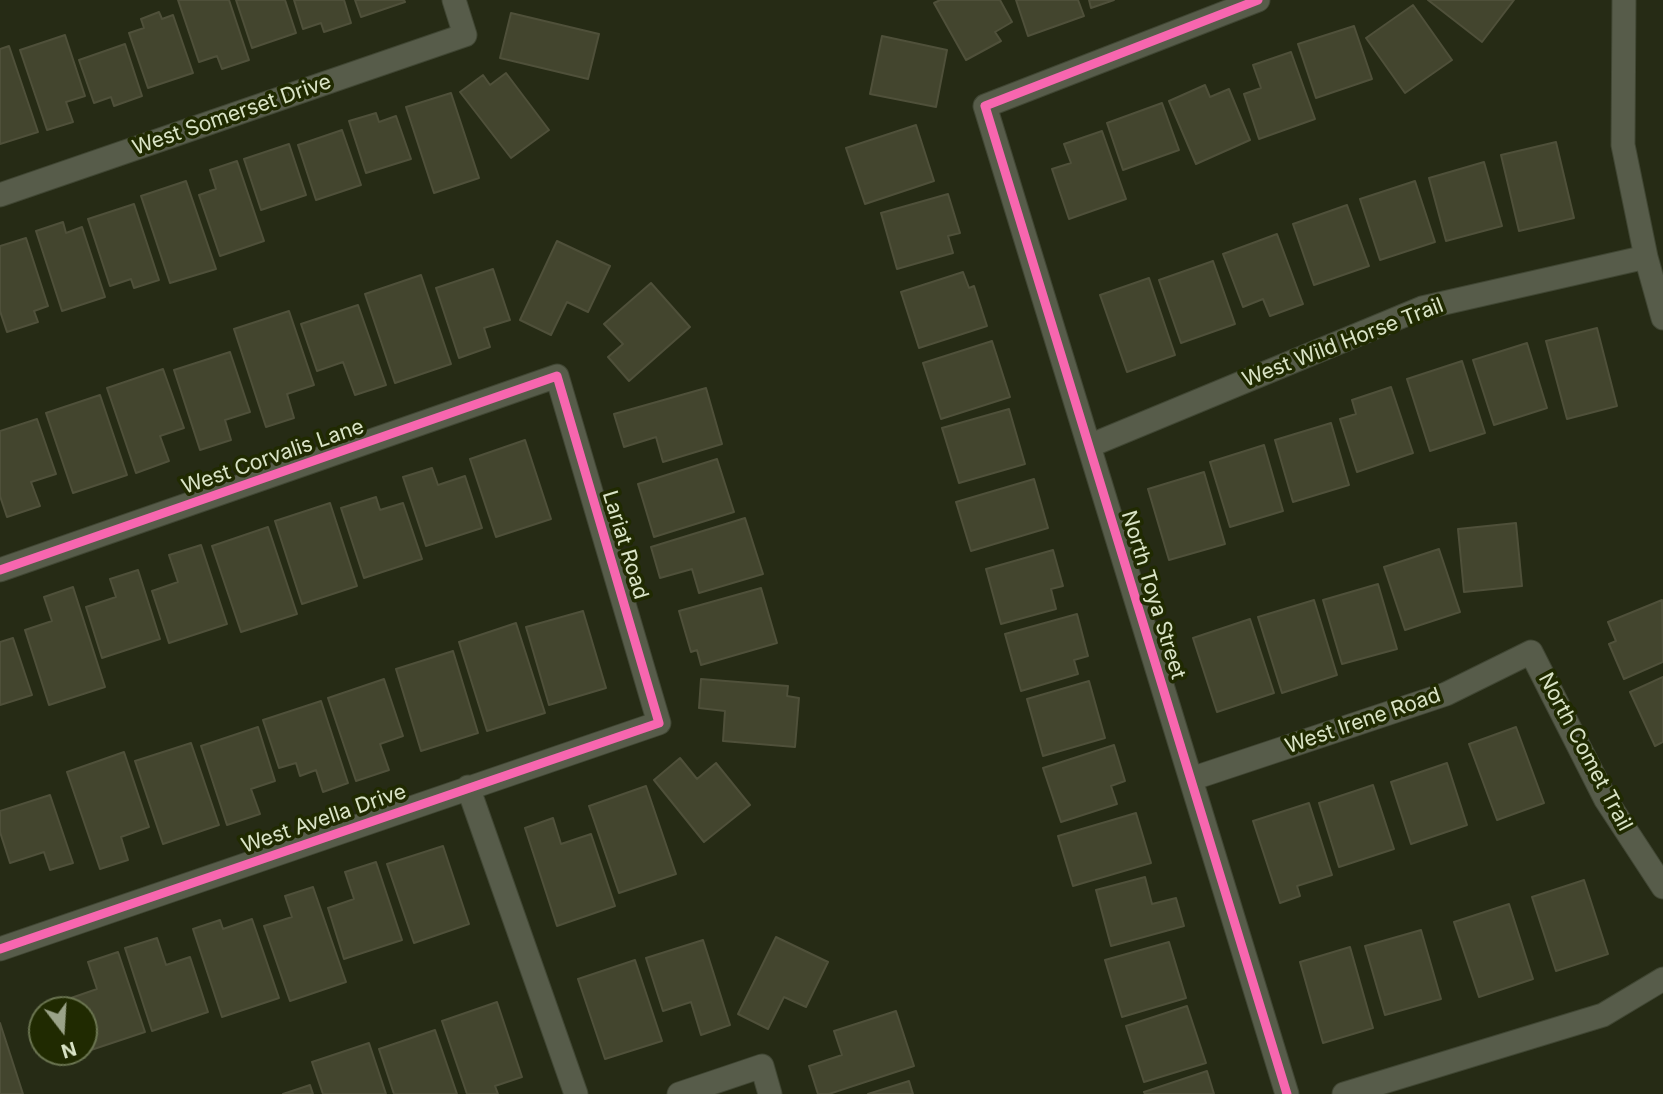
<!DOCTYPE html>
<style>
body{margin:0}
#map{position:relative;width:1663px;height:1094px;overflow:hidden;background:#262b15;font-family:Inter,sans-serif}
canvas{display:block}
.north{position:absolute;left:28px;top:996px;width:70px;height:70px;box-sizing:border-box;background:#202a01;border:2px solid #6a7450;border-radius:50%;rotate:163deg;font-size:19px;font-weight:700;line-height:28px;text-align:center;color:#dae4c7}
.north::after{content:'';display:block;margin:auto;width:24px;height:32px;background:#9ba389;clip-path:polygon(50% 0,100% 100%,50% 72%,0 100%)}
</style>
<div id="map">
<canvas width="1663" height="1094"></canvas>
<div class="north">N</div>
</div>
<script>
const ctx = document.querySelector('canvas').getContext('2d');
ctx.lineJoin = 'round';
function fillPath(path, color) { ctx.fillStyle = color; ctx.fill(path, 'evenodd'); }
function stroke(path, color, width, dash) { ctx.strokeStyle = color; ctx.lineWidth = width; ctx.lineCap = dash ? 'butt' : 'round'; ctx.setLineDash(dash || []); ctx.stroke(path); }
function label(font, color, halo, rows, align = 'center') {
  ctx.font = font + ' Inter,sans-serif'; ctx.lineWidth = 7; ctx.setLineDash([]); ctx.textBaseline = 'middle'; ctx.strokeStyle = halo; ctx.fillStyle = color; for (const [text, x, y, turn = 0] of rows) {
    ctx.save(); ctx.translate(x, y); ctx.rotate((+turn || 0) * Math.PI / 180); ctx.textAlign = isNaN(turn) ? turn : align; if (halo) ctx.strokeText(text, 0, 0); ctx.fillText(text, 0, 0); ctx.restore();
  }
}
const building = new Path2D(`
 M 178,0 L 229,0 L 249,60 L 222,69 L 217,56 L 199,62 Z
 M 236,0 L 285,0 L 296,33 L 252,48 Z
 M 294,0 L 344,0 L 351,23 L 324,32 L 321,23 L 303,29 Z
 M 355,0 L 404,0 L 405,2 L 361,17 Z
 M 940,0 L 1000,0 L 1012,22 L 995,32 L 1001,41 L 966,60 L 934,3 Z
 M 1016,0 L 1078,0 L 1084,16 L 1028,36 Z
 M 1089,0 L 1114,0 L 1091,8 Z
 M 1428,0 L 1514,0 L 1482,42 Z
 M 1413,5 L 1452,60 L 1405,93 L 1366,38 Z
 M 159,12 L 162,19 L 173,15 L 193,73 L 148,88 L 129,33 L 144,28 L 141,19 Z
 M 511,13 L 599,34 L 588,79 L 500,58 Z
 M 1354,26 L 1372,79 L 1316,98 L 1298,44 Z
 M 65,35 L 85,96 L 66,102 L 73,122 L 47,130 L 20,50 Z
 M 882,36 L 947,50 L 936,107 L 870,94 Z
 M 125,44 L 142,96 L 114,106 L 111,97 L 94,103 L 79,60 Z
 M 9,46 L 38,132 L 0,144 L 0,49 Z
 M 1291,52 L 1315,119 L 1259,139 L 1244,94 L 1261,88 L 1253,65 Z
 M 506,73 L 549,130 L 511,158 L 460,92 L 483,75 L 490,85 Z
 M 1205,85 L 1210,97 L 1229,89 L 1250,140 L 1196,164 L 1169,101 Z
 M 451,93 L 479,178 L 434,193 L 406,107 Z
 M 1162,103 L 1179,150 L 1123,170 L 1107,123 Z
 M 376,113 L 379,122 L 396,116 L 411,159 L 366,173 L 349,121 Z
 M 916,125 L 934,181 L 865,204 L 846,148 Z
 M 342,130 L 361,185 L 316,200 L 298,145 Z
 M 1102,131 L 1126,199 L 1069,219 L 1052,169 L 1071,163 L 1064,144 Z
 M 1556,142 L 1574,218 L 1519,231 L 1501,155 Z
 M 289,144 L 306,195 L 261,210 L 244,159 Z
 M 237,161 L 264,241 L 220,256 L 199,195 L 216,189 L 210,170 Z
 M 1484,162 L 1502,226 L 1446,241 L 1429,178 Z
 M 186,181 L 216,269 L 170,283 L 141,196 Z
 M 1415,181 L 1435,242 L 1380,260 L 1360,199 Z
 M 948,194 L 960,233 L 948,236 L 953,253 L 897,269 L 881,213 Z
 M 134,204 L 159,280 L 134,288 L 131,279 L 110,286 L 88,219 Z
 M 1347,205 L 1369,266 L 1314,285 L 1293,224 Z
 M 63,222 L 66,233 L 82,227 L 105,297 L 62,311 L 36,231 Z
 M 1277,234 L 1303,304 L 1270,316 L 1263,299 L 1243,307 L 1223,254 Z
 M 26,238 L 48,306 L 34,311 L 38,322 L 7,332 L 0,311 L 0,246 Z
 M 557,241 L 610,266 L 588,312 L 567,302 L 551,335 L 520,320 Z
 M 1213,261 L 1235,324 L 1181,343 L 1159,280 Z
 M 493,269 L 510,320 L 484,328 L 490,347 L 459,358 L 436,288 Z
 M 963,272 L 969,288 L 974,286 L 987,326 L 919,348 L 901,292 Z
 M 421,275 L 451,364 L 395,383 L 365,294 Z
 M 1149,278 L 1175,355 L 1127,372 L 1100,295 Z
 M 651,283 L 690,327 L 629,381 L 608,357 L 623,344 L 604,324 Z
 M 358,305 L 386,385 L 355,395 L 343,362 L 317,371 L 301,324 Z
 M 289,311 L 314,385 L 287,394 L 294,418 L 266,427 L 234,329 Z
 M 1597,328 L 1617,406 L 1567,419 L 1546,341 Z
 M 992,341 L 1010,397 L 941,419 L 923,363 Z
 M 1527,343 L 1547,408 L 1494,425 L 1473,360 Z
 M 230,352 L 250,412 L 225,420 L 231,440 L 200,450 L 174,370 Z
 M 1462,361 L 1485,433 L 1430,451 L 1407,379 Z
 M 163,369 L 184,428 L 160,436 L 169,461 L 136,473 L 107,388 Z
 M 1391,387 L 1413,453 L 1357,472 L 1340,419 L 1356,414 L 1352,400 Z
 M 706,388 L 722,444 L 663,462 L 656,437 L 624,447 L 614,414 Z
 M 100,395 L 127,475 L 73,493 L 46,413 Z
 M 1009,409 L 1025,464 L 959,483 L 942,428 Z
 M 37,419 L 56,474 L 31,482 L 40,506 L 7,517 L 0,496 L 0,431 Z
 M 1331,423 L 1349,485 L 1293,502 L 1275,440 Z
 M 525,440 L 551,519 L 496,537 L 470,459 Z
 M 1264,445 L 1283,511 L 1230,527 L 1210,462 Z
 M 717,459 L 734,512 L 654,537 L 638,484 Z
 M 432,468 L 438,485 L 465,476 L 482,528 L 426,546 L 403,477 Z
 M 1204,472 L 1225,544 L 1169,560 L 1148,489 Z
 M 1034,479 L 1048,528 L 971,551 L 956,502 Z
 M 376,497 L 380,510 L 403,503 L 422,559 L 364,578 L 341,508 Z
 M 330,503 L 357,586 L 302,604 L 275,521 Z
 M 745,518 L 763,574 L 699,593 L 692,569 L 660,578 L 651,547 Z
 M 1516,523 L 1522,586 L 1464,592 L 1458,529 Z
 M 268,527 L 297,614 L 241,632 L 212,546 Z
 M 201,545 L 227,624 L 169,643 L 152,591 L 178,582 L 169,555 Z
 M 1439,549 L 1460,612 L 1405,630 L 1384,567 Z
 M 1053,550 L 1063,586 L 1051,589 L 1056,609 L 1001,624 L 986,569 Z
 M 138,570 L 160,639 L 102,658 L 86,607 L 116,597 L 110,579 Z
 M 1378,584 L 1397,649 L 1342,664 L 1323,600 Z
 M 73,587 L 105,687 L 49,705 L 25,630 L 52,621 L 44,597 Z
 M 761,588 L 777,643 L 701,665 L 697,650 L 691,652 L 679,611 Z
 M 1314,600 L 1337,675 L 1282,693 L 1258,617 Z
 M 1662,600 L 1663,662 L 1624,679 L 1609,644 L 1616,641 L 1608,622 Z
 M 583,611 L 606,688 L 549,705 L 526,627 Z
 M 1077,614 L 1088,656 L 1074,660 L 1078,674 L 1021,691 L 1005,634 Z
 M 1250,619 L 1274,693 L 1217,712 L 1193,638 Z
 M 516,623 L 545,713 L 487,731 L 459,642 Z
 M 13,638 L 32,695 L 0,705 L 0,642 Z
 M 453,651 L 478,733 L 421,751 L 396,669 Z
 M 1663,677 L 1663,742 L 1655,746 L 1630,692 Z
 M 384,679 L 403,736 L 380,744 L 389,770 L 356,781 L 328,698 Z
 M 701,679 L 788,686 L 787,696 L 799,698 L 795,747 L 723,741 L 725,711 L 699,708 Z
 M 1089,681 L 1105,738 L 1043,756 L 1027,699 Z
 M 321,701 L 348,783 L 323,792 L 316,770 L 300,776 L 296,763 L 279,768 L 263,720 Z
 M 258,727 L 275,781 L 251,789 L 260,814 L 227,825 L 201,746 Z
 M 1516,727 L 1544,803 L 1497,820 L 1469,744 Z
 M 191,743 L 219,825 L 163,844 L 135,761 Z
 M 1114,745 L 1125,781 L 1111,786 L 1117,804 L 1061,822 L 1043,768 Z
 M 124,752 L 149,827 L 121,837 L 128,860 L 100,869 L 67,772 Z
 M 680,758 L 697,779 L 716,763 L 750,805 L 704,842 L 654,780 Z
 M 1447,763 L 1467,825 L 1411,844 L 1391,782 Z
 M 1373,785 L 1394,849 L 1339,867 L 1319,803 Z
 M 646,786 L 676,874 L 619,893 L 589,806 Z
 M 50,795 L 73,863 L 50,870 L 44,852 L 10,863 L 0,832 L 0,811 Z
 M 1309,803 L 1332,875 L 1297,886 L 1300,896 L 1280,903 L 1253,821 Z
 M 1136,813 L 1151,863 L 1073,886 L 1058,836 Z
 M 553,818 L 561,844 L 591,834 L 615,906 L 557,926 L 525,828 Z
 M 443,846 L 469,924 L 414,943 L 387,864 Z
 M 376,862 L 402,940 L 344,959 L 328,908 L 354,899 L 345,872 Z
 M 1145,877 L 1152,904 L 1176,898 L 1184,926 L 1111,946 L 1096,890 Z
 M 1584,880 L 1608,954 L 1556,971 L 1532,897 Z
 M 313,887 L 346,982 L 290,1001 L 264,926 L 292,917 L 285,896 Z
 M 1509,904 L 1533,979 L 1479,997 L 1454,922 Z
 M 252,919 L 279,998 L 222,1017 L 193,929 L 220,920 L 223,929 Z
 M 1421,930 L 1441,999 L 1385,1015 L 1365,946 Z
 M 776,937 L 828,962 L 806,1007 L 784,997 L 768,1029 L 738,1014 Z
 M 157,938 L 166,965 L 190,957 L 208,1012 L 152,1031 L 125,948 Z
 M 703,940 L 730,1025 L 701,1035 L 691,1002 L 663,1011 L 646,958 Z
 M 1169,942 L 1186,998 L 1122,1017 L 1105,960 Z
 M 1350,947 L 1373,1028 L 1323,1043 L 1300,962 Z
 M 118,952 L 145,1032 L 88,1051 L 84,1039 L 84,1010 L 74,1010 L 71,998 L 97,989 L 88,962 Z
 M 635,960 L 662,1041 L 605,1059 L 578,979 Z
 M 497,1002 L 522,1077 L 495,1086 L 498,1094 L 467,1094 L 442,1021 Z
 M 1187,1006 L 1206,1063 L 1144,1082 L 1126,1026 Z
 M 896,1011 L 914,1066 L 829,1094 L 818,1094 L 809,1066 L 842,1055 L 834,1031 Z
 M 0,1023 L 23,1094 L 0,1094 Z
 M 435,1030 L 457,1094 L 394,1094 L 379,1049 Z
 M 369,1043 L 386,1094 L 323,1094 L 312,1062 Z
 M 1207,1071 L 1214,1094 L 1145,1094 L 1144,1092 Z
 M 909,1081 L 913,1094 L 868,1094 Z
 M 310,1085 L 313,1094 L 283,1094 Z`);
fillPath(building, '#43452e');
stroke(building, '#4f503a', 2);
const street = new Path2D(`
 M 1258,0 L 985,106 L 1287,1094
 M 1624,0 L 1623,145 L 1646,257 L 1663,318
 M 0,195 L 465,35 L 454,0
 M 1089,446 L 1422,308 L 1646,257
 M 0,570 L 557,376 L 659,723 L 0,949
 M 1191,779 L 1446,694 L 1531,652 L 1606,800 L 1663,887
 M 468,787 L 576,1094
 M 679,1094 L 762,1066 L 770,1094
 M 1344,1094 L 1603,1015 L 1663,979`);
stroke(street, '#404633', 25);
stroke(street, '#575c4a', 23);
stroke(new Path2D(`
 M 1258,0 L 985,106 L 1287,1094
 M 0,570 L 557,376 L 659,723 L 0,949`), '#f766af', 9);
label('21px', '#dae4c7', '#202a01', [
 ["West Somerset Drive",232,115,-19],
 ["West Wild Horse Trail",1343,343,-21],
 ["West Corvalis Lane",273,457,-19],
 ["Lariat Road",625,545,73],
 ["North Toya Street",1153,595,73],
 ["West Irene Road",1363,721,-19],
 ["North Comet Trail",1585,752,62],
 ["West Avella Drive",324,819,-19]
]);
</script>
